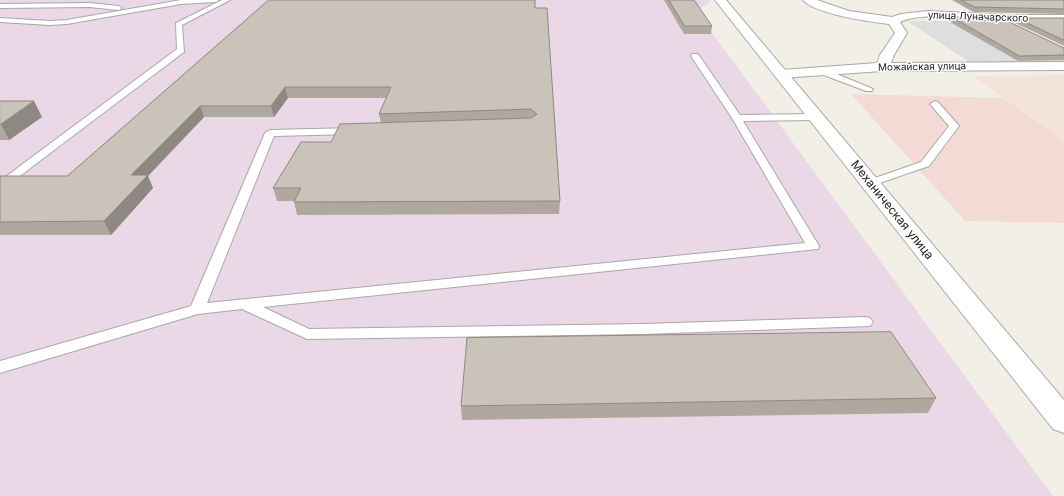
<!DOCTYPE html>
<meta charset="utf-8">
<style>
body{margin:0}
canvas{display:block;background:#f2efe7}
</style>
<canvas width="1064" height="496"></canvas>
<script>
const ctx = document.querySelector('canvas').getContext('2d');
ctx.lineJoin = 'round';
function fillPath(path, color) { ctx.fillStyle = color; ctx.fill(path, 'evenodd'); }
function stroke(path, color, width, dash) { ctx.strokeStyle = color; ctx.lineWidth = width; ctx.lineCap = dash ? 'butt' : 'round'; ctx.setLineDash(dash || []); ctx.stroke(path); }
function label(font, color, halo, rows, align = 'center') {
  ctx.font = font + ' Inter,sans-serif'; ctx.lineWidth = 3; ctx.setLineDash([]); ctx.textBaseline = 'middle'; ctx.strokeStyle = halo; ctx.fillStyle = color; for (const [text, x, y, turn = 0] of rows) {
    ctx.save(); ctx.translate(x, y); ctx.rotate((+turn || 0) * Math.PI / 180); ctx.textAlign = isNaN(turn) ? turn : align; if (halo) ctx.strokeText(text, 0, 0); ctx.fillText(text, 0, 0); ctx.restore();
  }
}
fillPath(new Path2D(`
 M 907,21 L 994,21 L 1064,58 L 1064,63 L 971,63 Z`), '#dfdede');
fillPath(new Path2D(`
 M 851,94 L 1004,98 L 1064,141 L 1064,223 L 965,221 Z`), '#f3dad5');
fillPath(new Path2D(`
 M 0,0 L 708,0 L 710,2 L 696,11 L 1053,496 L 0,496 Z`), '#ebd8e6');
fillPath(new Path2D(`
 M 1064,75 L 1064,141 L 972,76 Z`), '#f4e3d9');
const service = new Path2D(`
 M 181,0 L 219,0 L 216,2 L 181,4 L 67,24 L 50,25 L 0,22 L 0,18 L 50,21 L 67,20 Z
 M 222,0 L 230,0 L 182,25 L 184,52 L 4,188 L 0,189 L 0,181 L 177,49 L 176,23 Z
 M 89,3 L 119,6 L 122,8 L 119,10 L 89,7 L 0,8 L 0,4 Z
 M 692,54 L 698,54 L 740,115 L 816,114 L 821,117 L 816,120 L 743,121 L 819,246 L 818,249 L 263,307 L 309,329 L 643,324 L 865,317 L 870,318 L 873,322 L 870,326 L 643,334 L 307,339 L 242,309 L 198,314 L 0,373 L 0,361 L 191,306 L 265,133 L 270,130 L 354,128 L 359,131 L 354,134 L 274,136 L 207,303 L 805,243 L 732,118 L 691,56 Z
 M 821,70 L 827,70 L 873,89 L 872,91 L 866,91 L 821,74 Z
 M 935,101 L 938,102 L 959,126 L 929,166 L 874,185 L 866,185 L 864,183 L 866,181 L 921,162 L 949,126 L 930,104 Z`);
const minor = new Path2D(`
 M 803,0 L 817,0 L 849,11 L 892,17 L 901,14 L 928,11 L 1010,15 L 1064,15 L 1064,21 C 1041,22 1017,22 994,21 C 967,20 924,11 900,22 L 907,33 L 894,55 L 891,63 L 1064,62 L 1064,70 L 883,71 L 781,78 L 776,77 L 774,74 L 776,71 L 781,70 L 877,63 L 880,55 L 895,33 L 889,24 C 871,22 814,14 803,0 Z`);
const tertiary = new Path2D(`
 M 715,0 L 726,0 L 1064,400 L 1064,433 L 1053,429 Z`);
stroke(service, '#a8a8a8', 2);
stroke(minor, '#a8a8a8', 2);
stroke(tertiary, '#a8a8a8', 2);
fillPath(service, '#fff');
fillPath(minor, '#fff');
fillPath(tertiary, '#fff');
fillPath(new Path2D(`
 M 269,0 L 535,8 L 560,201 L 559,214 L 297,215 L 294,201 L 277,201 L 273,188 L 331,142 L 381,123 L 379,114 L 386,98 L 288,98 L 274,117 L 204,117 L 148,176 L 153,188 L 111,235 L 0,235 L 0,176 L 67,176 Z
 M 664,0 L 694,0 L 712,26 L 711,34 L 684,34 Z
 M 952,0 L 1064,0 L 1064,14 L 973,12 Z
 M 952,17 L 1064,48 L 1064,60 L 1018,61 L 950,22 Z
 M 1017,18 L 1064,18 L 1064,46 L 1015,23 Z
 M 0,101 L 42,117 L 9,140 L 0,140 Z
 M 936,398 L 928,413 L 462,420 L 461,406 Z`), '#aea89f');
fillPath(new Path2D(`
 M 285,87 L 288,98 L 274,117 L 271,106 Z
 M 34,101 L 42,117 L 9,140 L 1,124 Z
 M 200,106 L 204,117 L 148,176 L 153,188 L 111,235 L 104,221 L 131,175 Z`), '#8d8882');
const building = new Path2D(`
 M 269,0 L 535,0 L 535,8 L 547,8 L 560,201 L 294,202 L 301,188 L 273,188 L 301,142 L 331,142 L 340,124 L 531,118 L 537,114 L 531,109 L 379,114 L 391,87 L 285,87 L 271,106 L 200,106 L 131,175 L 148,175 L 104,221 L 0,222 L 0,176 L 67,176 Z
 M 669,0 L 694,0 L 712,26 L 685,26 Z
 M 961,0 L 1064,0 L 1064,9 L 975,7 Z
 M 952,17 L 1001,18 L 1064,48 L 1064,55 L 1020,56 Z
 M 1017,18 L 1064,18 L 1064,40 Z
 M 0,101 L 34,101 L 1,124 L 0,124 Z
 M 891,332 L 936,398 L 461,406 L 467,338 Z`);
fillPath(building, '#cac3b9');
stroke(building, '#8d8882', 1);
label('10px', '#212121', '#fff', [
 ["улица Луначарского",978,17,2],
 ["Можайская улица",922,67,-1]
]);
label('12px', '#212121', '#fff', [
 ["Механическая улица",892,210,51]
]);
</script>
